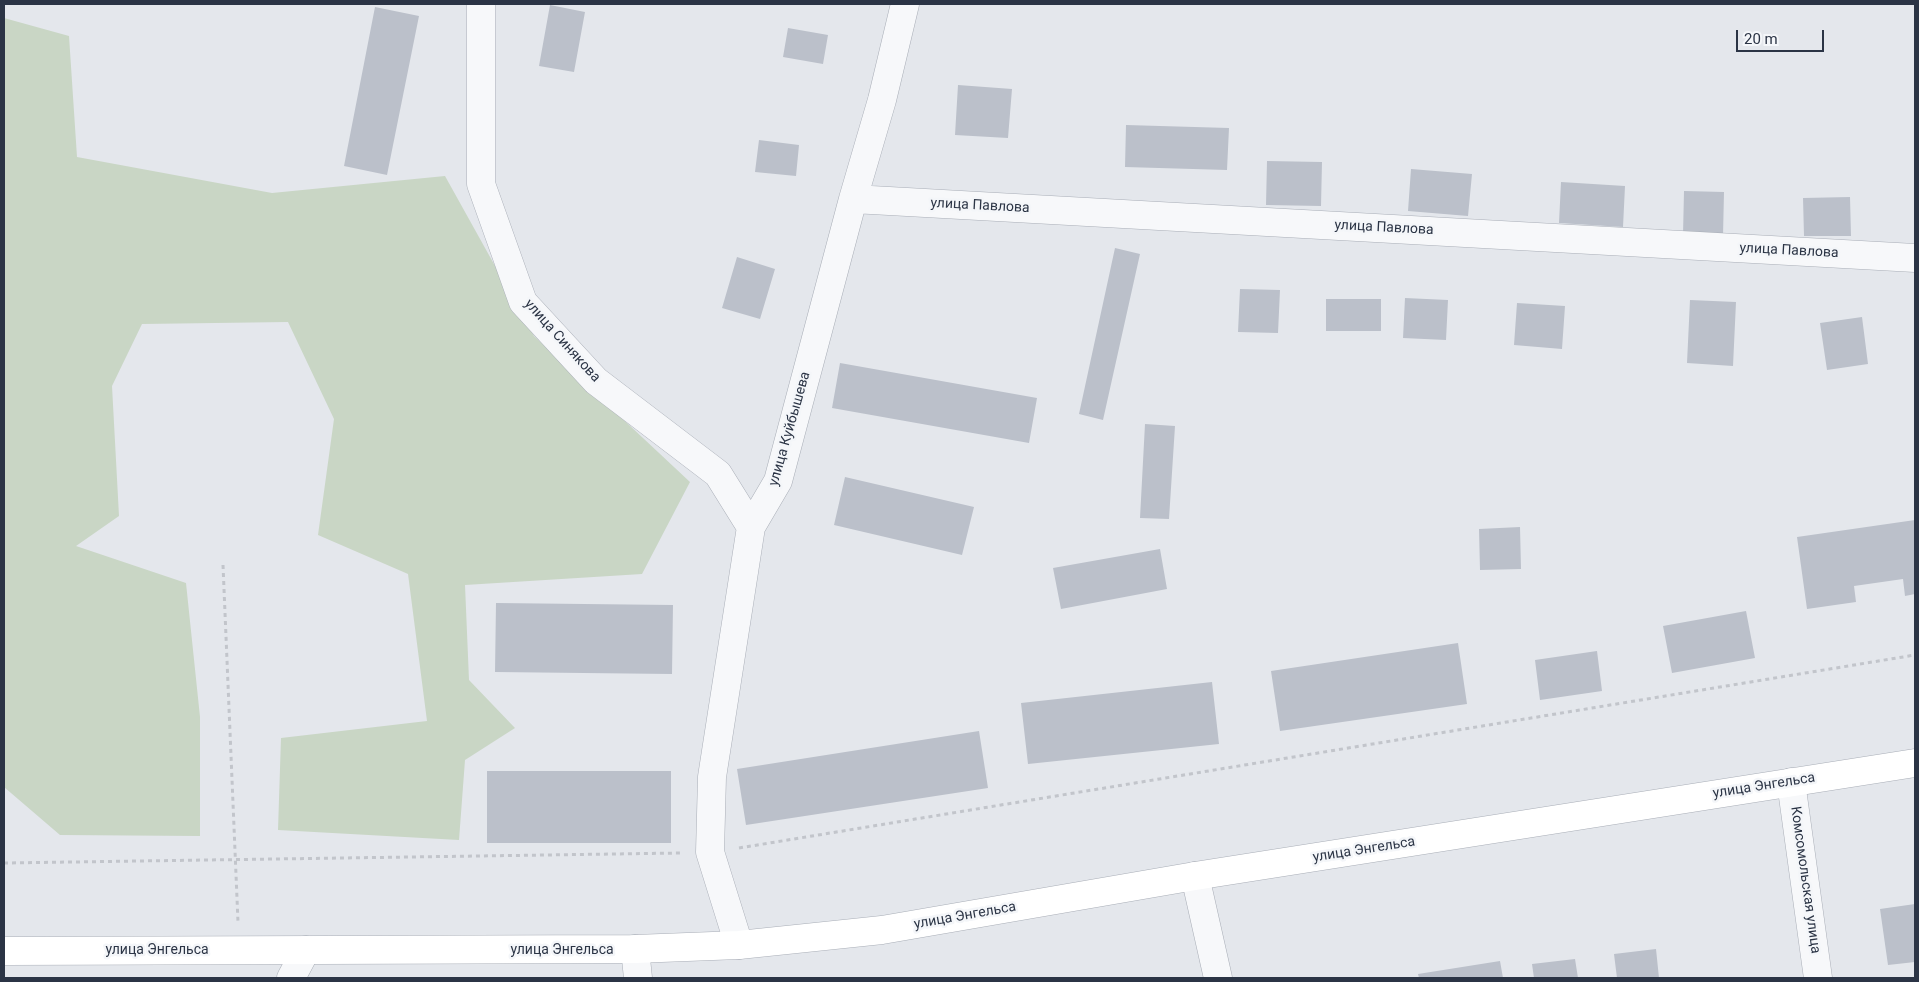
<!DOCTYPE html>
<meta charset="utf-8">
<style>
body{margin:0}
#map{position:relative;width:1919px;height:982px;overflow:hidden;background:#e4e7ec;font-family:Roboto,sans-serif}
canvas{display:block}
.frame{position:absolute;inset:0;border:5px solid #2b3445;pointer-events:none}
.scale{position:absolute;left:1736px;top:30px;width:88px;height:22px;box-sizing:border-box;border:2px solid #2b3445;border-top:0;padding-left:6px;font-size:15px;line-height:18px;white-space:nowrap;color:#2b3445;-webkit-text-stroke:4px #f4f6f9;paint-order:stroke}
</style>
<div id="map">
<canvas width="1919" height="982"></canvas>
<div class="frame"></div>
<div class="scale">20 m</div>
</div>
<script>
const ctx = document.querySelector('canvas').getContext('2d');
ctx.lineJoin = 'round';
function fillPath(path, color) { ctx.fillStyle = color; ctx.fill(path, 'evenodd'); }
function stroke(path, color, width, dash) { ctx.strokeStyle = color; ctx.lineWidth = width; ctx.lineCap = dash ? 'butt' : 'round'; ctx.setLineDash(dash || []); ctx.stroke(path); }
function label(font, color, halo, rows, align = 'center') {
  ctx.font = font + ' Roboto,sans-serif'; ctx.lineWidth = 5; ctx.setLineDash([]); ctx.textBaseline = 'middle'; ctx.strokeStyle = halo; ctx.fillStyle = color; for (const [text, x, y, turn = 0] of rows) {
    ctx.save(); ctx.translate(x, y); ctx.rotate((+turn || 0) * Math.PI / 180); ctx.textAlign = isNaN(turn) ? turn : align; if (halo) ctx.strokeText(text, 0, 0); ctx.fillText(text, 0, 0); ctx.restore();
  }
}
fillPath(new Path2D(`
 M 4,18 L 69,36 L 77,157 L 272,193 L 445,176 L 534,336 L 690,482 L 642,574 L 465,585 L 469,680 L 515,728 L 465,760 L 459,840 L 278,830 L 281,738 L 427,721 L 408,574 L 318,535 L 334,419 L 288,322 L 142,324 L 112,386 L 119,516 L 76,546 L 186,583 L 200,717 L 200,836 L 60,835 L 4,787 Z`), '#c9d6c5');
fillPath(new Path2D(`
 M 550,5 L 585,12 L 574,72 L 539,66 Z
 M 375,7 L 419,16 L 387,175 L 344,166 Z
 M 788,28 L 828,35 L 823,64 L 783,57 Z
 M 958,85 L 1012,89 L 1008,138 L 955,135 Z
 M 1126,125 L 1229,128 L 1227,170 L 1125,167 Z
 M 759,140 L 799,145 L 796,176 L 755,172 Z
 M 1267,161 L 1322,162 L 1321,206 L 1266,205 Z
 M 1411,169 L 1472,174 L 1468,216 L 1408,211 Z
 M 1561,182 L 1625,186 L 1623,227 L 1559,223 Z
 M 1684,191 L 1724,192 L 1723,236 L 1683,235 Z
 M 1850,197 L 1851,236 L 1804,236 L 1803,198 Z
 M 1115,248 L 1140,254 L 1103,420 L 1079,414 Z
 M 737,257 L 775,269 L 760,319 L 722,308 Z
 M 1240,289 L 1280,290 L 1278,333 L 1238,332 Z
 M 1405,298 L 1448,300 L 1446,340 L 1403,338 Z
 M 1326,299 L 1381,299 L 1381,331 L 1326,331 Z
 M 1690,300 L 1736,302 L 1733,366 L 1687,363 Z
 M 1517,303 L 1565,306 L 1562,349 L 1514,345 Z
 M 1862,317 L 1868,364 L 1827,370 L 1820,323 Z
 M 840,363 L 1037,398 L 1029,443 L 832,408 Z
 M 1145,424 L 1175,426 L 1169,519 L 1140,518 Z
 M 845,477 L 974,507 L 962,555 L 834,525 Z
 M 1915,520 L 1915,594 L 1905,596 L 1903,579 L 1854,586 L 1856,602 L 1807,609 L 1797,537 Z
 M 1520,527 L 1521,569 L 1480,570 L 1479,529 Z
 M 1160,549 L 1167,589 L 1061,609 L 1053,568 Z
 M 496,603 L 673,605 L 672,674 L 495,672 Z
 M 1746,611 L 1755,658 L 1672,673 L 1663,626 Z
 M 1458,643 L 1467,704 L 1280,731 L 1271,671 Z
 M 1597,651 L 1602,691 L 1540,700 L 1535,660 Z
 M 1212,682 L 1219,744 L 1028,764 L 1021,703 Z
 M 979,731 L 988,788 L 746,825 L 737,769 Z
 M 487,771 L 671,771 L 671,843 L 487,843 Z
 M 1915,904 L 1915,962 L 1888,965 L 1880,909 Z
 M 1656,949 L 1659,978 L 1617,978 L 1614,954 Z
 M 1575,959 L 1578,978 L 1534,978 L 1532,964 Z
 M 1500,961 L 1503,978 L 1419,978 L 1418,974 Z`), '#bbc0ca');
const street = new Path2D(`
 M 481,4 L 481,184 L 523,302 L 596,381 L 718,474 L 751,527
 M 853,199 L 1915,258
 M 1791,782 L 1818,978
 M 1195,876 L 1218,978
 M 739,945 L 710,852 L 712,777 L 751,527 L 778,481 L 853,199 L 882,100 L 905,4
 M 635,949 L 638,978
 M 291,978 L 306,950`);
const secondary = new Path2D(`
 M 4,951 L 635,949 L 739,945 L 882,930 L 1195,876 L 1915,763`);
stroke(street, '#a9aeb7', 29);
stroke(secondary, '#a9aeb7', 29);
stroke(new Path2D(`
 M 223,565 L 238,922
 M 739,848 L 1915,655
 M 4,863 L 681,853`), '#c2c5cb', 3, [4, 4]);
stroke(street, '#f7f8fa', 28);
stroke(secondary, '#fff', 28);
label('14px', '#2b3445', '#f4f6f9', [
 ["улица Павлова",980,206,3],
 ["улица Павлова",1384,228,3],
 ["улица Павлова",1789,251,3],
 ["улица Синякова",562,341,48],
 ["улица Куйбышева",790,429,-74],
 ["улица Энгельса",1764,786,-9],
 ["улица Энгельса",1364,850,-9],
 ["Комсомольская улица",1805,880,82],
 ["улица Энгельса",965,916,-10],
 ["улица Энгельса",157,950],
 ["улица Энгельса",562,950]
]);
</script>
